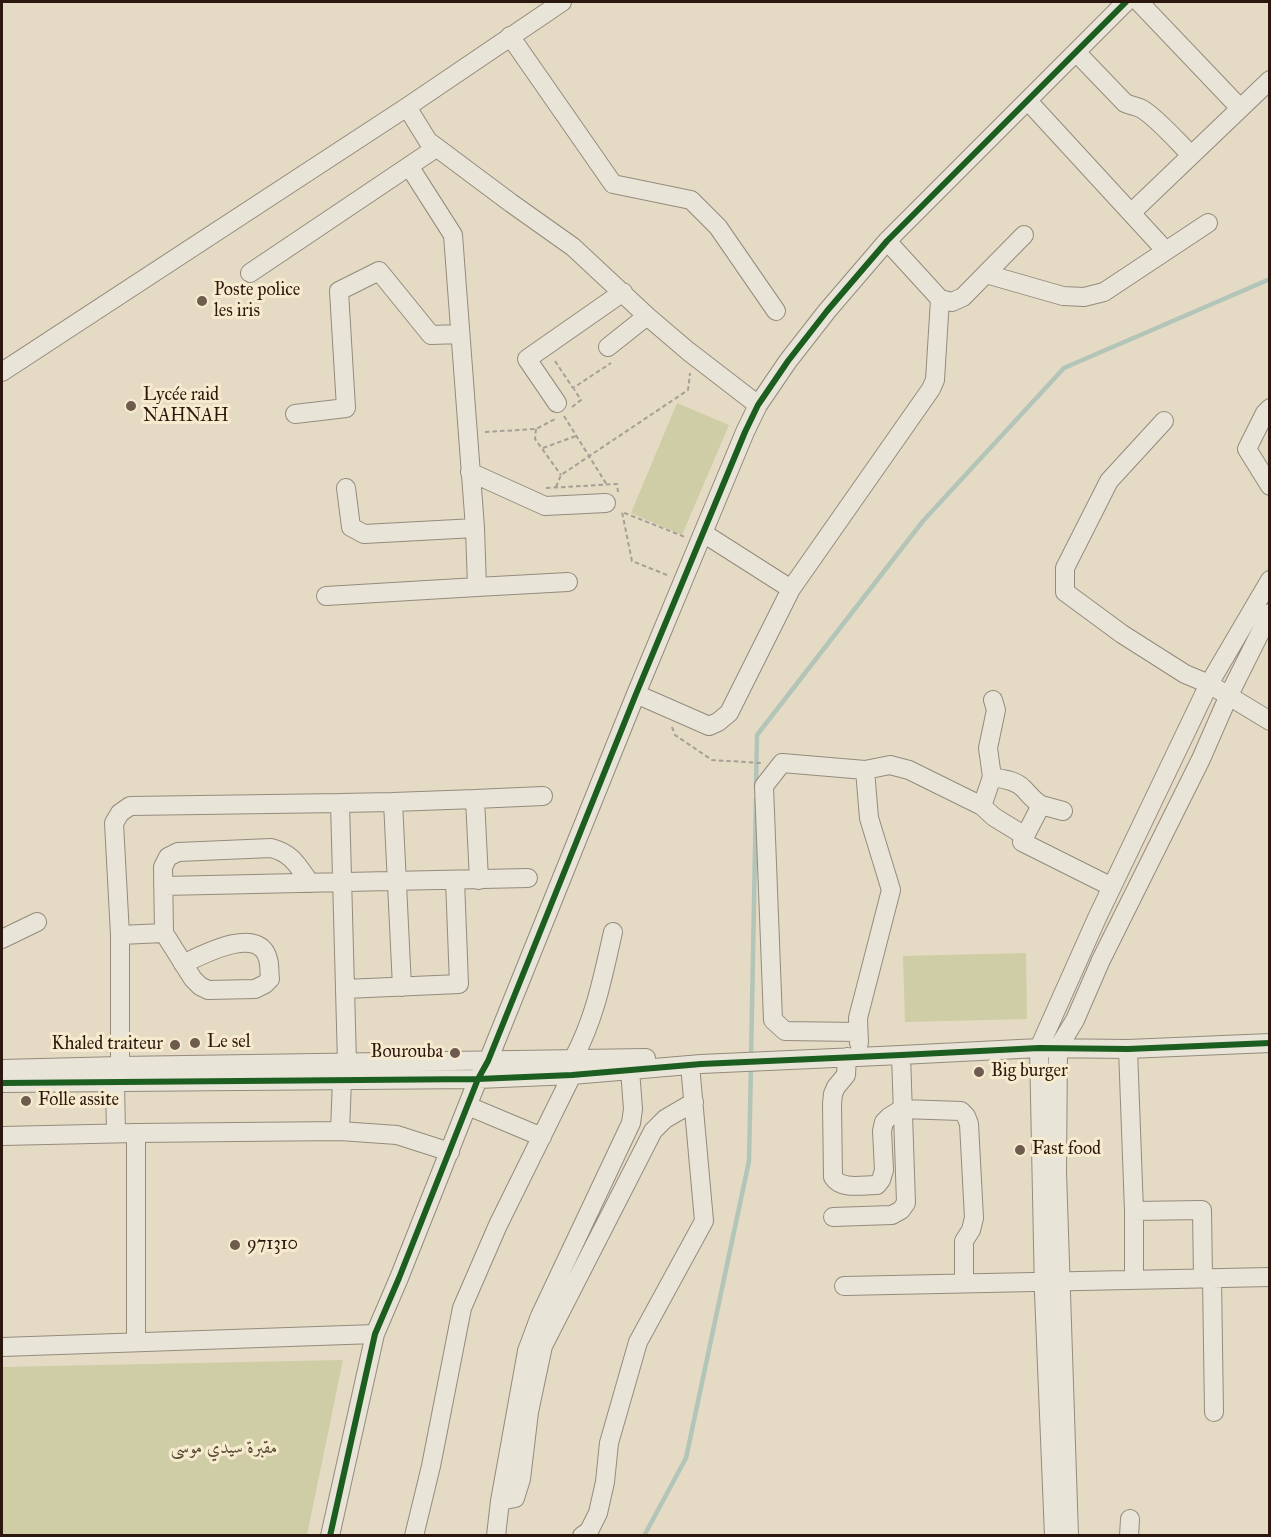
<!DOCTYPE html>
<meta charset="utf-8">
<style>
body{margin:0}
#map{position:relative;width:1271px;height:1537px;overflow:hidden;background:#e5dac3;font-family:"IM FELL Great Primer",serif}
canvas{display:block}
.frame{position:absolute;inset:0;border:3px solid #2c170e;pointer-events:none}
</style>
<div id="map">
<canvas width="1271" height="1537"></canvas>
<div class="frame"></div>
</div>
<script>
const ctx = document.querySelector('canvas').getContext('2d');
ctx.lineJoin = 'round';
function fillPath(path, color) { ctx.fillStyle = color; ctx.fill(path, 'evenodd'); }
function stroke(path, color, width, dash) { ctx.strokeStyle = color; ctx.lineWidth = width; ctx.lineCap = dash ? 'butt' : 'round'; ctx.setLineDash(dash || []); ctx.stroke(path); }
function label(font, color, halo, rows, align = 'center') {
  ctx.font = font + ' "IM FELL Great Primer",Amiri,serif'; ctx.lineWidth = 6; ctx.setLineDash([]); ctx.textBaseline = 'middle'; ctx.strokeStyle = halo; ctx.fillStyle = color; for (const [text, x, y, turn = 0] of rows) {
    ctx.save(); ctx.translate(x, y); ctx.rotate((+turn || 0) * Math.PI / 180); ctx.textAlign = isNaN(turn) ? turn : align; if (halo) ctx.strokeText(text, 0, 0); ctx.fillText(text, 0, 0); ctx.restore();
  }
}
fillPath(new Path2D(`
 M 677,403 L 729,425 L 682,535 L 631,513 Z
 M 1026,953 L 1027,1019 L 905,1022 L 903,956 Z
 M 343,1360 L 307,1535 L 2,1535 L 2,1367 Z`), '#cecda5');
stroke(new Path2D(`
 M 756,788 L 757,735 L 923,521 L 1064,368 L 1270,279
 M 751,1058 L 756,799
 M 644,1536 L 686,1458 L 749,1161 L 751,1066`), '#b2c5b8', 4.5);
const minor = new Path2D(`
 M 1139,2 L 1240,108
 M 510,36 L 613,184 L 691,200 L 718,227 L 776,311
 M 1076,52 L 1125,103 C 1131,106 1137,106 1142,109 C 1157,118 1178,142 1191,155
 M 1028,101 L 1131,213 L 1270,80
 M 407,107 L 428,141 L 511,203 L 573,247 L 647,316 L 688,351 L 758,405
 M 1131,213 L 1166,251
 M 887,241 L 940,299 L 952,302 L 963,297 L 1024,235
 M 250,273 L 436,148
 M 986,274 L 1063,296 L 1084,297 L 1104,292 L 1208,223
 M 608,347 L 647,316
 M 2,372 L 407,107 L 562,2
 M 557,403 L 527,359 L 623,292
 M 1270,408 L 1265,413 L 1247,449 L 1270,486
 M 295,414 L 346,408 L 339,291 L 379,271 L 431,335 L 460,334
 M 1164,421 L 1109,481 L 1065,568 L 1065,592 L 1122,634 L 1185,674 L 1209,684 L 1270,721
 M 470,472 L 545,506 L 606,503
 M 346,488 L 351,527 L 364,534 L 475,528
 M 703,533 L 791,589
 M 477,587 L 568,582
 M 326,596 L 477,587 L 475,528 L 453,235 L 409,166
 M 636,694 L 709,726 L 718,722 L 729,713 L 791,589 L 931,389 L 935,380 L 940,299
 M 993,700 L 996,710 L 988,748 L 992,777 L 982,806 L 994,817 L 1025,836
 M 992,777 C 1003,779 1015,780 1023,788 C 1029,794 1033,800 1041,805
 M 475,799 L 543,796
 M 393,802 L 402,987
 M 340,803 L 393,802 L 475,799 L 479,880
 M 1063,811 L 1041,805 L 1022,842 L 1112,887
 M 163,886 L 528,878
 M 120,935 L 164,933
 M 2,939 L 37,922
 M 183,964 C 202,955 259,924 268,959 C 270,965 269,973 270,979 L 265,984 L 255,989 L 208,990 L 200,986 L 193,979 L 164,933 L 163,867 L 168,857 L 178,852 L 271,848 C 292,853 298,866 310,883
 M 345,989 L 459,984 L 455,880
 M 858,1032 L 785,1031 L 773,1020 L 764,786 L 782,763 L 865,770 L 890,765 L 909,770 L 982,806
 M 859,1043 L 858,1018 L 891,890 L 869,818 L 865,770
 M 1128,1049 L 1134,1211 L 1202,1210 L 1203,1278
 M 847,1057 L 846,1075 L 836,1087 L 833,1094 L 832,1104 L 833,1177 C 841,1190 862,1185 877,1185 L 881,1180 L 884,1170 L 882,1131 L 884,1122 L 889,1117 L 902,1109 L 961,1111 L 966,1116 L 969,1124 L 974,1218 L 971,1230 L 964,1241 L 964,1283
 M 573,1059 C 595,1019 603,976 613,932
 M 2,1069 L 120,1066 L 646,1058
 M 630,1070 L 633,1109 L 631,1123 L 540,1316 L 527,1351 L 500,1501 L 515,1498 L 521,1479 L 529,1412 L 543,1346 L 653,1131 L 665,1119 L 694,1102
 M 2,1083 L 478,1079 L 572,1075 L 701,1064 L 901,1055 L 1039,1048 L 1128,1049 L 1270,1043
 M 468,1106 L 542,1137
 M 340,1131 L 342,1080
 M 116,1133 L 115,1082 L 120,1066 L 120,935 L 114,823 L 120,813 L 130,806 L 340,803 L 347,1063
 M 136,1133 L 136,1342
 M 2,1136 L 136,1133 L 340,1131 L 397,1135 L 450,1152
 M 1134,1211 L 1134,1279
 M 833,1217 L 892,1215 L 901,1210 L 906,1203 L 901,1055
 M 1212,1278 L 1214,1412
 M 844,1286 L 1270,1277
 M 2,1347 L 375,1334
 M 330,1536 L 375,1334 L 399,1278 L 478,1079 L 488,1061 L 636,694 L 745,432 L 758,405 L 788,361 L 827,311 L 887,241 L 1126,2
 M 414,1536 L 431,1466 L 462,1308 L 498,1225 L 572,1075
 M 496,1536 L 500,1501
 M 582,1536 L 589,1531 L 598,1513 L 605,1482 L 609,1443 L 638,1342 L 704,1221 L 690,1065
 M 1054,1536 L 1044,1293 L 1039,1048 L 1097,918 L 1209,684 L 1270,580
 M 1069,1536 L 1057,1172 L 1058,1048 L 1075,1020 L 1101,960 L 1201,759 L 1229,695 L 1270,613
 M 1129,1536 L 1130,1519`);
stroke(minor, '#948b7d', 20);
stroke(new Path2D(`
 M 555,361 L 573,388 L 611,363
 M 572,407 L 581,400 L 574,389
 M 564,416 L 607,485
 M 536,429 L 535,439 L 561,475
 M 485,432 L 536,429 L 555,419
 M 543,448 L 576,436
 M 556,487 L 561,475 L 688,390 L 690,373
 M 546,488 L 617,484 L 618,492
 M 667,575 L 632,561 L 622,512 L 685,537
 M 672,727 L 675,735 L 712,760 L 761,763`), '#a59f96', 2, [4.5, 3]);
stroke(minor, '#e9e4d8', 18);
stroke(new Path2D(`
 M 2,1083 L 478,1079 L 572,1075 L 701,1064 L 901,1055 L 1039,1048 L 1128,1049 L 1270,1043
 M 330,1536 L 375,1334 L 399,1278 L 478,1079 L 488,1061 L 636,694 L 745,432 L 758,405 L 788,361 L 827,311 L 887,241 L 1126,2`), '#1b5e20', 6);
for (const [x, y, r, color] of [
 [202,301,6,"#6d5b4d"],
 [131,406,6,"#6d5b4d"],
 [195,1043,6,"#6d5b4d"],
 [175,1045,6,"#6d5b4d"],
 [455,1053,6,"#6d5b4d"],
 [979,1072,6,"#6d5b4d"],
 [26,1101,6,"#6d5b4d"],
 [1020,1150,6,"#6d5b4d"],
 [235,1245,6,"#6d5b4d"]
]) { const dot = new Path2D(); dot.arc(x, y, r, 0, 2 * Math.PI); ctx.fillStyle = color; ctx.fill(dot); stroke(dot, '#f7ebcf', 2); }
label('18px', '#2c170e', '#f7ebcf', [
 ["Poste police",214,291],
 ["les iris",214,312],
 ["Lycée raid",143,396],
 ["NAHNAH",143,417],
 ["Le sel",207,1043],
 ["Khaled traiteur",163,1045,"right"],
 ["Bourouba",443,1053,"right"],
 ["Big burger",991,1072],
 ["Folle assite",38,1101],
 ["Fast food",1032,1150],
 ["971310",247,1245]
], 'left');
label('italic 18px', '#574a34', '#f7ebcf', [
 ["مقبرة سيدي موسى",224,1449]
]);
</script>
